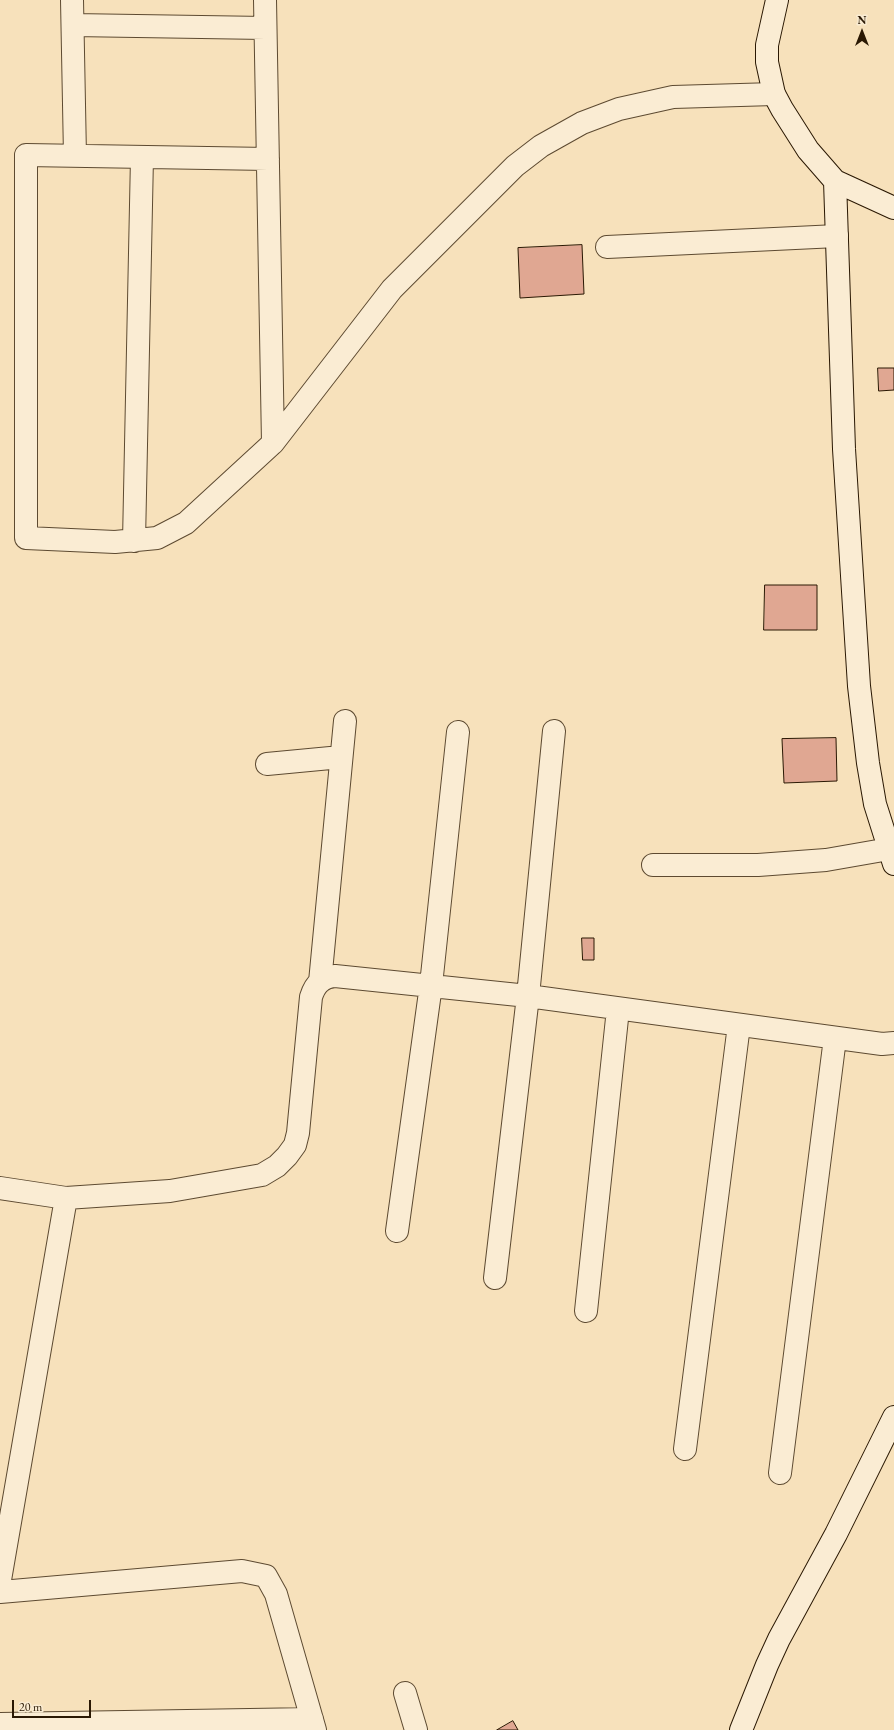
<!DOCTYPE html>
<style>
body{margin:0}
#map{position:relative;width:894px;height:1730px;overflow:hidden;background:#f7e1bb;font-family:"EB Garamond",serif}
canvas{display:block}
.north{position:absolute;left:842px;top:12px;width:40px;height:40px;-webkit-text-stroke:3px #faecd3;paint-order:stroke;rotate:0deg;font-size:11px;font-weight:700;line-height:16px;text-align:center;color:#2a1803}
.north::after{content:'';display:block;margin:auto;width:14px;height:18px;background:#2a1803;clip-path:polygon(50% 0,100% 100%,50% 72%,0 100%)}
.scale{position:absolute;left:12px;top:1700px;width:79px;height:18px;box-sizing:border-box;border:2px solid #2a1803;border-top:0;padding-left:5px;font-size:12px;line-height:14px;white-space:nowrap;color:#2a1803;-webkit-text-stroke:3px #faecd3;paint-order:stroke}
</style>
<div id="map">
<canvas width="894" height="1730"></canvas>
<div class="north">N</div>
<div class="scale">20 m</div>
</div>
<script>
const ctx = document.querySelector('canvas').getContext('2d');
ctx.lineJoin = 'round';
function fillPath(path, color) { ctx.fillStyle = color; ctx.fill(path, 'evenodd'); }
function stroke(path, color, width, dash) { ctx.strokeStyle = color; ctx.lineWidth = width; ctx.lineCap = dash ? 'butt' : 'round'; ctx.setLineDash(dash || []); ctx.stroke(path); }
const building = new Path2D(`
 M 582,245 L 584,294 L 520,298 L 518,248 Z
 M 878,368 L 894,368 L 894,390 L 879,391 Z
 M 765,585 L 817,585 L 817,630 L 764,630 Z
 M 836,738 L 837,781 L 784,783 L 782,739 Z
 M 582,938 L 594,938 L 594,960 L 583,960 Z
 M 513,1721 L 518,1730 L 497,1730 Z`);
fillPath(building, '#e0a792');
stroke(building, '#2a1803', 1);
const street = new Path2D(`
 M 72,0 L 75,156
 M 265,0 L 273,443
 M 73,25 L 265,28
 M 268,159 L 26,155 L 26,538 L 115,542 L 157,538 L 186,523 L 273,443 L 392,289 L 515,166 L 541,146 L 582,123 L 619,109 L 673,97 L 774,94
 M 607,247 L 837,236
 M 134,541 L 142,157
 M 267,764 L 341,757
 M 653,865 L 758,865 L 826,860 L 889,849
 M 320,982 L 345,721
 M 0,1188 L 66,1198 L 170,1191 L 262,1175 L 277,1166 L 287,1156 L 295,1145 L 298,1133 L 311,997 C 315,984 322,977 335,976 L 528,996 L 882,1044 L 894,1043
 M 397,1231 L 431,985 L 458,732
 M 495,1278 L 528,996 L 554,731
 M 586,1311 L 618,1009
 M 685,1449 L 739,1025
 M 780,1473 L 835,1038
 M 0,1580 L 66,1198
 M 0,1592 L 242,1571 L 266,1576 L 276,1594 L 315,1730
 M 405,1693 L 416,1730
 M 0,1724 L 312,1719`);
const secondary = new Path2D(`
 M 777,0 L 767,45 L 767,62 L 774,94 L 782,109 L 808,150 L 835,181 L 894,208
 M 835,181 L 844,449 L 859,686 L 868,763 L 875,804 L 894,864
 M 741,1730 L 767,1665 L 779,1639 L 836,1534 L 894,1417`);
stroke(street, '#5d4a31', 24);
stroke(secondary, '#2a1803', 24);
stroke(street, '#faecd3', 22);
stroke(secondary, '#faecd3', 22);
</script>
